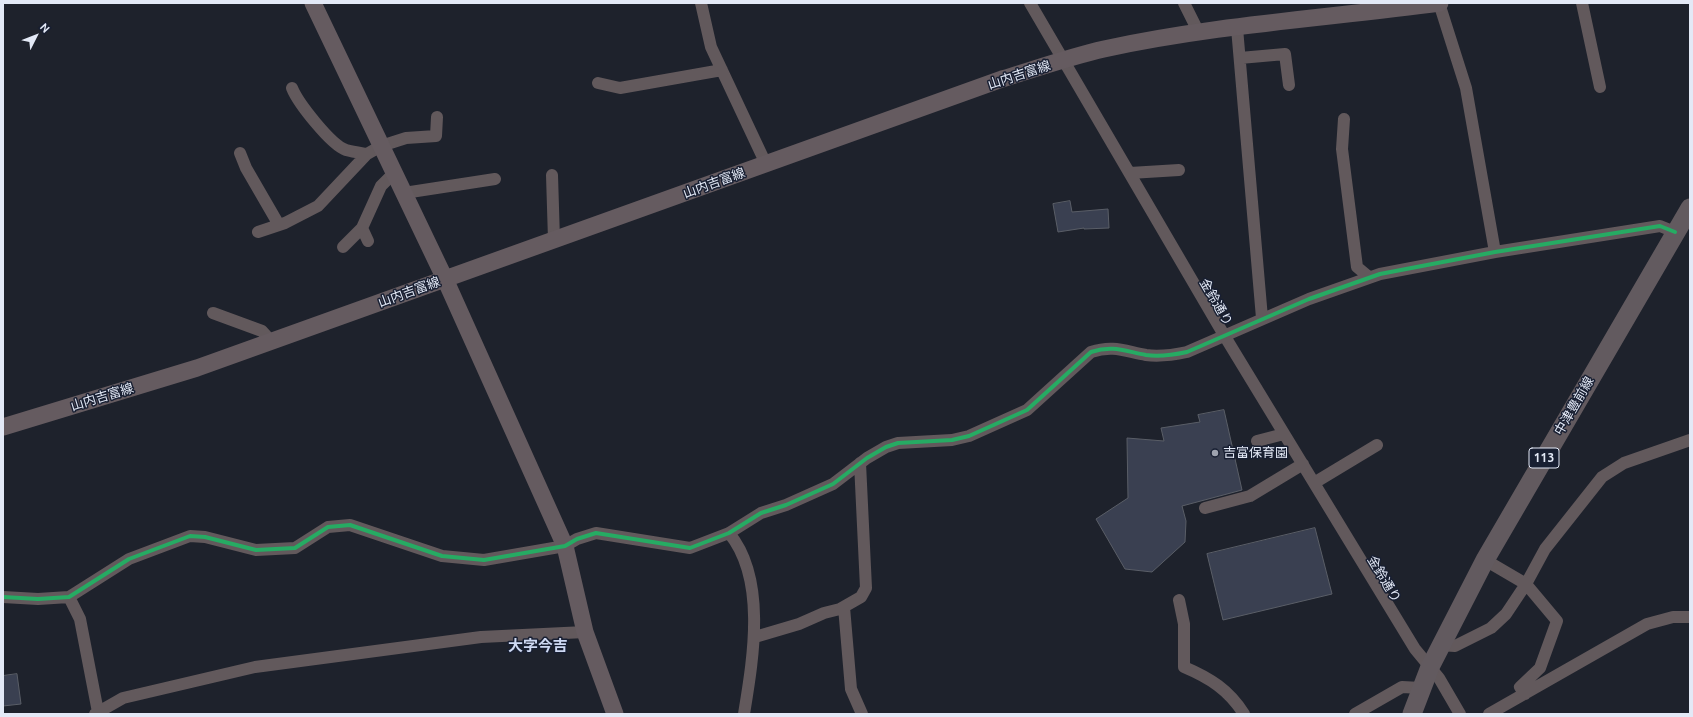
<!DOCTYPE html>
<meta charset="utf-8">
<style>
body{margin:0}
#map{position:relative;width:1693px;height:717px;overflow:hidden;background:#1e222c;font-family:Ubuntu,sans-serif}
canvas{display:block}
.frame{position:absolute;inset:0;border:4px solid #e3e9f6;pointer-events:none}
.north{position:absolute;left:16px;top:16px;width:40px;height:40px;-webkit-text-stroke:3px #181f32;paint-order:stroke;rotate:48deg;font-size:11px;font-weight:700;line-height:16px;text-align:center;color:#e3e9f6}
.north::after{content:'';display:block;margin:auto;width:14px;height:18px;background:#e3e9f6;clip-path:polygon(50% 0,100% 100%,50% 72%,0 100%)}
</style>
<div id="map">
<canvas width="1693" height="717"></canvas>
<div class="frame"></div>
<div class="north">N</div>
</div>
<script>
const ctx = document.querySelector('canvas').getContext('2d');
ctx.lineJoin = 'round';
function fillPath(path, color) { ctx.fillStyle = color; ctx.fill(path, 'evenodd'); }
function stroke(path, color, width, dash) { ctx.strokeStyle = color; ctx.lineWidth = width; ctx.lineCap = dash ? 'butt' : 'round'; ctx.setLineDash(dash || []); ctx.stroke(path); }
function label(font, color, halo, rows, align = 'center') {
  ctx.font = font + ' Ubuntu,"Noto Sans JP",sans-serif'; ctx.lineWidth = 3; ctx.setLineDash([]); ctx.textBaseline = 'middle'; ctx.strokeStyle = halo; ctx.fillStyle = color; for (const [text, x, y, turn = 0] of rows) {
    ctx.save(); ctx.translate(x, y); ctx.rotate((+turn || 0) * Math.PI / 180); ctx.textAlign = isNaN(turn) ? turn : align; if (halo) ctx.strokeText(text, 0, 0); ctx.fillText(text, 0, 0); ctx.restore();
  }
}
const building = new Path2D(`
 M 1070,201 L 1072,212 L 1108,209 L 1109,228 L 1084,229 L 1084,228 L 1058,232 L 1053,204 Z
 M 1224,410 L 1242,490 L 1182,506 L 1186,521 L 1185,542 L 1152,572 L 1125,569 L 1096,519 L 1128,498 L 1127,438 L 1164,441 L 1161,428 L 1200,422 L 1198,415 Z
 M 1315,528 L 1332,594 L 1223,620 L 1207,554 Z
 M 17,674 L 21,704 L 3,706 L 3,676 Z`);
fillPath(building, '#3a4051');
stroke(building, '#5a5e67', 1);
stroke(new Path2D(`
 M 701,3 L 711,47 L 766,164
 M 1030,3 L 1224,335 L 1415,649 L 1439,678 L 1460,714
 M 1184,3 L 1199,33
 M 1439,3 L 1466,88 L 1495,252
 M 1582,3 L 1600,87
 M 1237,28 L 1262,318
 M 1240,58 L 1285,54 L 1289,85
 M 598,83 L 620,88 L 722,70
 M 292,88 C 298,103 331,145 346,150 C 353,152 361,153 367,154
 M 1344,119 L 1342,149 L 1357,267 L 1369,277
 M 240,153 L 246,168 L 279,225
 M 1130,173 L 1179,170
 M 552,175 L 554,240
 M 404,193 L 495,179
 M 258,232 L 285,223 L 318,206 L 367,154 L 381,146 L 406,138 L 436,136 L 437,117
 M 368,241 L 362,228 L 381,186 L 394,173
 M 343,247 L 362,228
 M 213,313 L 262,331 L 271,341
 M 1257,441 L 1284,434
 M 1314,483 L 1377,445
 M 1205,508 L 1250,496 L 1303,464
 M 729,533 C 767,579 753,659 744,714
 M 1485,560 L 1526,584 L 1557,621 L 1540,668 L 1520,687 L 1525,694
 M 3,597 L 38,599 L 69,597 L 129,559 L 190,536 L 205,537 L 256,550 L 295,548 L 328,527 L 350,525 L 442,556 L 484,560 L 565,546 L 577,539 L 596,533 L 690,548 L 729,533 L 761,513 L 786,505 L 833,484 L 867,458 L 886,447 L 898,443 L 952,440 L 969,436 L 1027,410 L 1091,352 C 1113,345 1124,351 1146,355 C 1160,357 1173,355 1187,352 L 1309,299 L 1380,274 L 1495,252 L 1660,226 L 1675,232
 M 69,597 L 80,619 L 98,712
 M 1179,600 L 1184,624 L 1184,667 C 1210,678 1229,690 1244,714
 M 844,607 L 851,689 L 862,714
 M 755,637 L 799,624 L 824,613 L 840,609 L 861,597 L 866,588 L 860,463
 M 1440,645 L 1455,646 L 1491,628 L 1506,614 L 1526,584 L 1545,549 L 1602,477 L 1624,463 L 1690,440
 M 95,714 L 123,698 L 255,667 L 481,637 L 585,632
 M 1355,714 L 1402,687 L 1421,688
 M 1489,714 L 1647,624 L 1673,617 L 1690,617`), '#62595c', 12);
stroke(new Path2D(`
 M 313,3 L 445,279 L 565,546 L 585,632 L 615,714
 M 3,427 L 197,368 L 1002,79 C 1035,69 1069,57 1104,49 C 1214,25 1328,18 1440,3`), '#655b60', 17);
stroke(new Path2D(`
 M 1412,714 L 1430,667 L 1485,560 L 1690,208`), '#625a5f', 19);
stroke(new Path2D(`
 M 3,597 L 38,599 L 69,597 L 129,559 L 190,536 L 205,537 L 256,550 L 295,548 L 328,527 L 350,525 L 442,556 L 484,560 L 565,546 L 577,539 L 596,533 L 690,548 L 729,533 L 761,513 L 786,505 L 833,484 L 867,458 L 886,447 L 898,443 L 952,440 L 969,436 L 1027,410 L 1091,352 C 1113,345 1124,351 1146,355 C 1160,357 1173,355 1187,352 L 1309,299 L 1380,274 L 1495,252 L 1660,226 L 1675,232`), '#26ab63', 4);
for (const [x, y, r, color] of [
 [1215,453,4,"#9ea3af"]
]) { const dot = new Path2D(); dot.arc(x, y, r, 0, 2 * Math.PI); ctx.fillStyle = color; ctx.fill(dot); stroke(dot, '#181f32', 1.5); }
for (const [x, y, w] of [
 [1544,458,30]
]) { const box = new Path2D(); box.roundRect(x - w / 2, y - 10, w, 20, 3); ctx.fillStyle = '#181f32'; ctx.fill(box); stroke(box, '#e3e9f6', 1); }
label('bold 12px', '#e3e9f6', null, [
 ["113",1544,458]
]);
label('13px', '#e3e9f6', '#181f32', [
 ["山内吉富線",1019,75,-18],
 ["山内吉富線",714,183,-20],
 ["山内吉富線",409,292,-20],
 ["金鈴通り",1216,302,60],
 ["山内吉富線",102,397,-17],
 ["中津豊前線",1574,406,-60],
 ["金鈴通り",1384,579,59]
]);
label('13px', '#e3e9f6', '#181f32', [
 ["吉富保育園",1223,453]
], 'left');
label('bold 15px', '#ced9f3', '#181f32', [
 ["大字今吉",538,646]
]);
</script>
